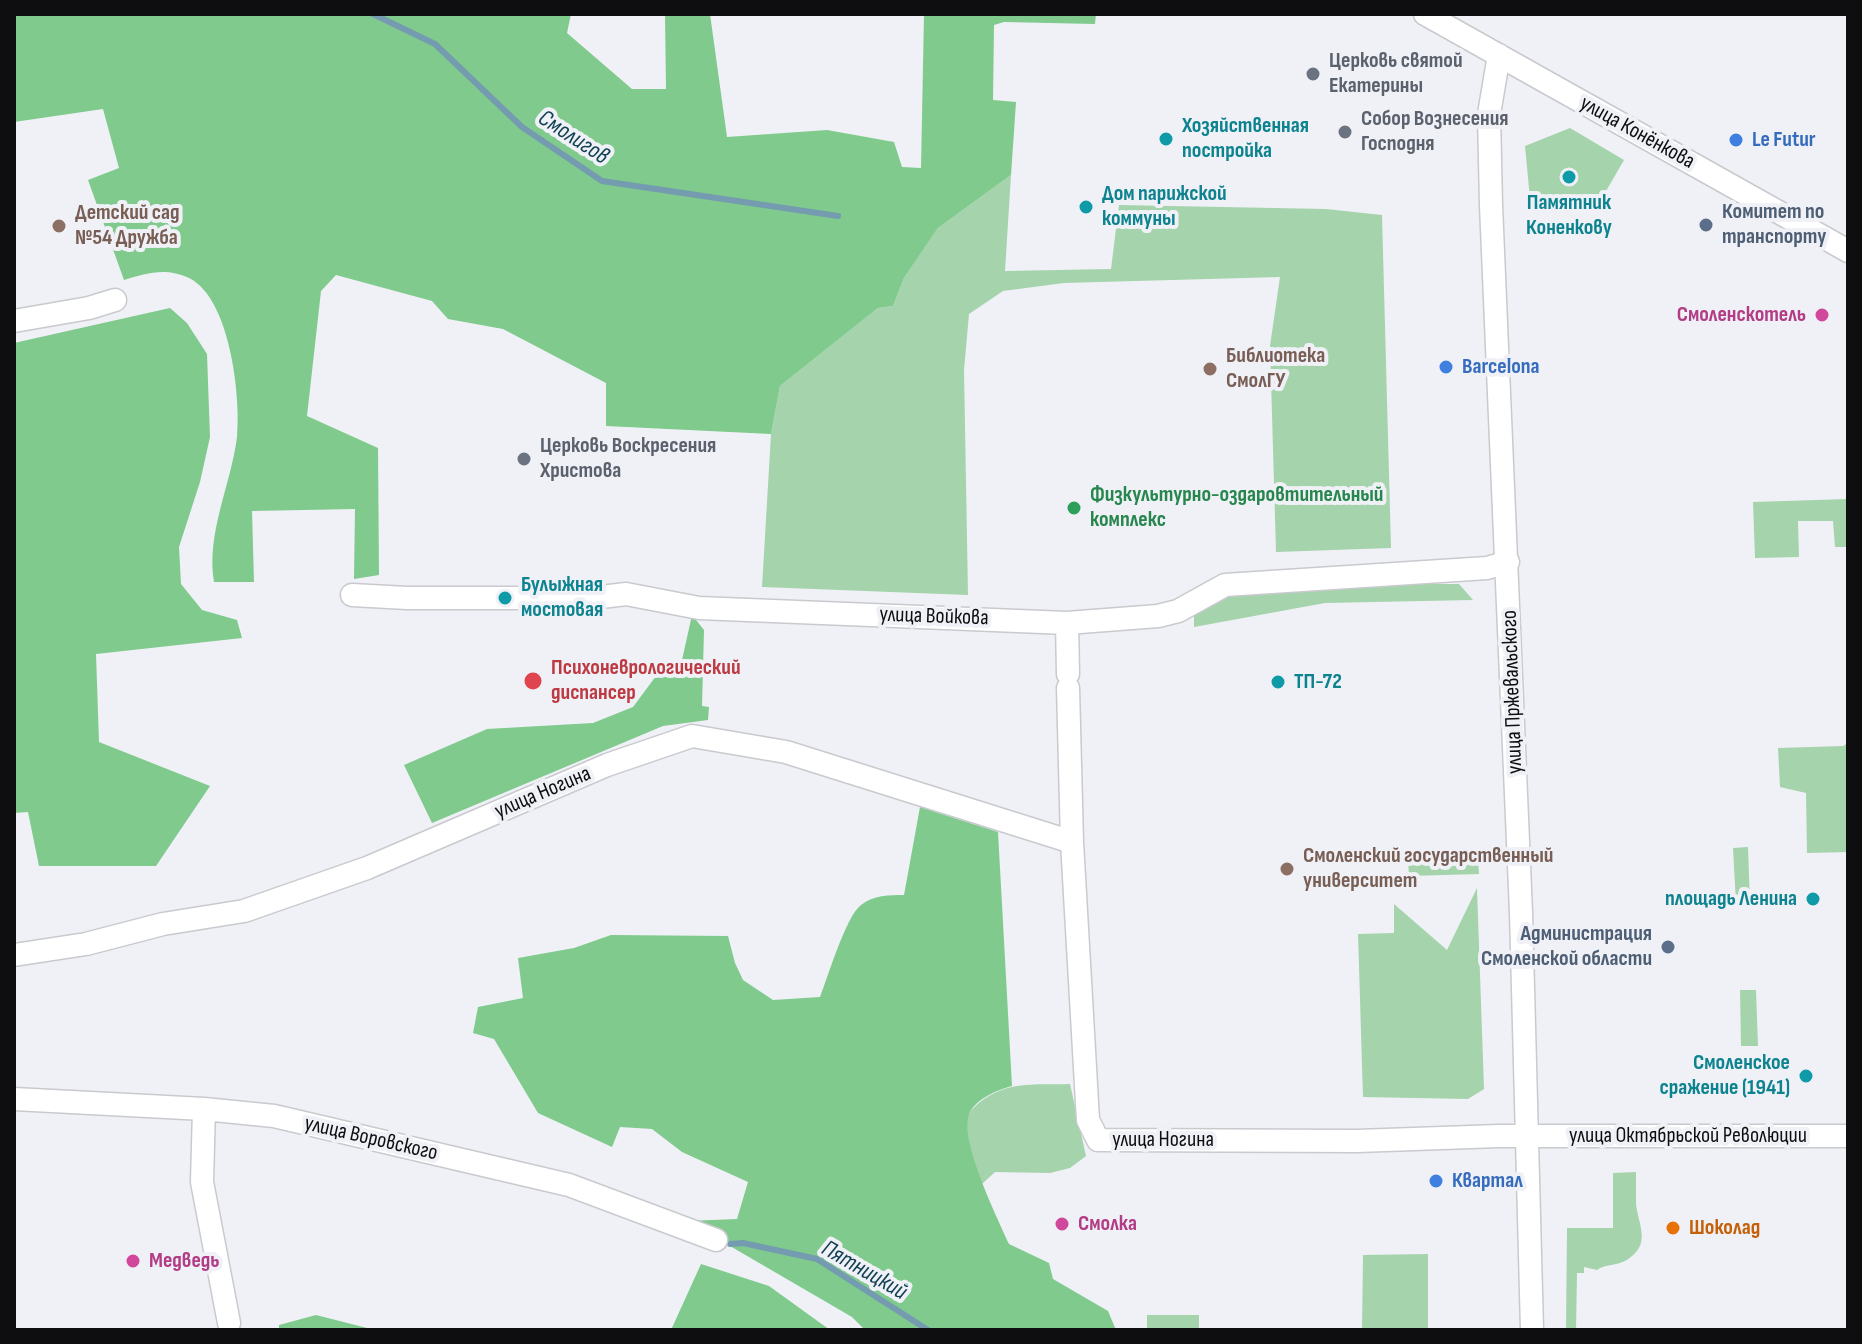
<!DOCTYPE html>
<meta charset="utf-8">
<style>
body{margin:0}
#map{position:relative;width:1862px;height:1344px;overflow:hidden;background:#eff1f6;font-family:"Sofia Sans Condensed",sans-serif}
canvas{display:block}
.frame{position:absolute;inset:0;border:16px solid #0e0e10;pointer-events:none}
</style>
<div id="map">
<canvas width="1862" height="1344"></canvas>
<div class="frame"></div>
</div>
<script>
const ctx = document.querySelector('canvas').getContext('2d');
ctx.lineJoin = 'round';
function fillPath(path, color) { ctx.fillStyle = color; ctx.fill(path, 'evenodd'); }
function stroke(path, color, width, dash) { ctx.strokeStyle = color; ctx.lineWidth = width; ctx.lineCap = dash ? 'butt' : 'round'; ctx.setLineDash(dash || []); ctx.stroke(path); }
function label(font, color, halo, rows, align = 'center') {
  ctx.font = font + ' "Sofia Sans Condensed",sans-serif'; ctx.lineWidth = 8; ctx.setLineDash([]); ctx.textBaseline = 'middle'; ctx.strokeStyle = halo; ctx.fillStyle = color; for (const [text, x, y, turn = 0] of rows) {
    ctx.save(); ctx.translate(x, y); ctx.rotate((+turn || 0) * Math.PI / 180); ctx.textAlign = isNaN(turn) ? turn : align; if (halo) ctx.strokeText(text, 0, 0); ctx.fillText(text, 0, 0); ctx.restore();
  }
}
fillPath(new Path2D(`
 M 1570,128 L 1624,160 L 1598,205 L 1531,209 L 1525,146 Z
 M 1011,175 L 1005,271 L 1111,269 L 1119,205 L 1326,209 L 1382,215 L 1391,548 L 1276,552 L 1270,346 L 1280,277 L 1064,283 L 1003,291 L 969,314 L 964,370 L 968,595 L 762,587 L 771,434 L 780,386 L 878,308 L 893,306 L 904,278 L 938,228 Z
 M 1848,499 L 1848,547 L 1835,547 L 1833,521 L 1798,521 L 1799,557 L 1755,558 L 1753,502 Z
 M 1350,584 L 1459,584 L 1473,600 L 1325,603 L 1194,627 L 1194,611 L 1235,592 Z
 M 1848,743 L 1848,852 L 1807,853 L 1806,793 L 1780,787 L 1778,748 L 1843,746 Z
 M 1748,847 L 1750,904 L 1736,904 L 1733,848 Z
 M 1478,858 L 1479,874 L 1409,876 L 1408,861 Z
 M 1477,888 L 1484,1089 L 1468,1099 L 1363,1097 L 1358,934 L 1394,933 L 1394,904 L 1447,950 Z
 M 1740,990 L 1756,990 L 1758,1046 L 1741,1046 Z
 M 1070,1084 L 1086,1156 L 1070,1168 L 1050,1173 L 995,1172 L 982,1184 C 975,1166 967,1142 967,1123 C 967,1113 973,1108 980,1102 C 1008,1080 1037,1085 1070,1084 Z
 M 1636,1172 C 1636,1183 1636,1194 1636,1204 C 1638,1225 1653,1245 1625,1261 C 1615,1266 1605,1264 1597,1270 L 1584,1267 L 1584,1273 L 1577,1273 L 1576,1330 L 1566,1330 L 1567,1228 L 1613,1228 L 1613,1173 Z
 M 1428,1254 L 1428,1330 L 1362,1330 L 1363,1255 Z
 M 1147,1315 L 1199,1315 L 1199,1330 L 1147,1330 Z`), '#a5d3ac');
fillPath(new Path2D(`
 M 14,14 L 571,14 L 567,33 L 632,89 L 666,89 L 665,14 L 710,14 L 727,137 L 827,130 L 894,142 L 902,167 L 921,168 L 924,14 L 1096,14 L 1095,24 L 1004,22 L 994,25 L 993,100 L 1016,102 L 1011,175 L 938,228 L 904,278 L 893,306 L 878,308 L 780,386 L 771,434 L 606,426 L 606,383 L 503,329 L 448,319 L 432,301 L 336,275 L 321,291 L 307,416 L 378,448 L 379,575 L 354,579 L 355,509 L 252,511 L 254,582 L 214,582 C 206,533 231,485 237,437 C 241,396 230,298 189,278 C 166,267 146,273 124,280 L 88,180 L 119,168 L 103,109 L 14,122 Z
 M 170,308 L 187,323 L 207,354 L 210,437 L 200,482 L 179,547 L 181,584 L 202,610 L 237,620 L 242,638 L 96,654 L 99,742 L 210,786 L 156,866 L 39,866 L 28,812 L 14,813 L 14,343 Z
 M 692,615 L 704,630 L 702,706 L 709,707 L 708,720 L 663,726 L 432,823 L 404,765 L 487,729 L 593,723 L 633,707 L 659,672 L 682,660 Z
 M 920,807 L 998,832 L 1012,1086 C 997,1090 978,1098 970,1112 C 957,1137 998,1219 1009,1244 L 1049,1263 L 1053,1279 L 1108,1311 L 1116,1330 L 865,1330 L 852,1317 L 687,1221 L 737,1219 L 748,1182 L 682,1152 L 652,1129 L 620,1127 L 612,1147 L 538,1113 L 494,1039 L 473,1033 L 478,1007 L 523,998 L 518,958 L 574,948 L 611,935 L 728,936 L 735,963 L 743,980 L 773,1000 L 820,997 C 828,977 846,916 861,905 C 873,895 890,895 904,895 Z
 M 701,1264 L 769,1286 L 830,1330 L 671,1330 Z
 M 316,1315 L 375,1330 L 279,1330 L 279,1325 Z`), '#7fca8c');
stroke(new Path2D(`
 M 373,14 L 435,44 L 522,127 L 602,181 L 838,216
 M 730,1244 L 743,1243 L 817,1259 L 928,1330`), '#749bb0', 6);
const minor = new Path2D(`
 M 1425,14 L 1848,251
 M 1499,55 L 1489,114 L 1491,205 L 1521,912 L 1532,1330
 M 14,321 L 89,308 L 115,300
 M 352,595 L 407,598 L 593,598 L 626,594 L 699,608 L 1067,623 L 1158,616 L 1178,611 L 1225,585 L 1487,568 L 1508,562
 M 1067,623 L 1068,674
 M 1068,688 L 1072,842 L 1088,1120 L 1098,1140 L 1357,1141 L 1499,1136 L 1848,1136
 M 14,955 L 86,944 L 163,924 L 244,911 L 367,868 L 607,765 L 692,736 L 786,752 L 1072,842
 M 14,1099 L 204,1109 L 274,1116 L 569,1185 L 716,1240
 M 204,1109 L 202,1182 L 229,1323`);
stroke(minor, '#c8cace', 25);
stroke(minor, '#fff', 22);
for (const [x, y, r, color] of [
 [1313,74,8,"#6b7280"],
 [1345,132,8,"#6b7280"],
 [1166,139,8,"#0f9aa8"],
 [1736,140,8,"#3f7fe0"],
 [1569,177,8,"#0f9aa8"],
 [1086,207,8,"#0f9aa8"],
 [1706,225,8,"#5c6f8a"],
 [59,226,8,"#8d6e63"],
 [1822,315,8,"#d1479c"],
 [1446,367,8,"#3f7fe0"],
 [1210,369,8,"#8d6e63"],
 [524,459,8,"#6b7280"],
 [1074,508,8,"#2e9e5b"],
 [505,598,8,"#0f9aa8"],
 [533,681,10,"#e0444e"],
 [1278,682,8,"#0f9aa8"],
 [1287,869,8,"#8d6e63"],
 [1813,899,8,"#0f9aa8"],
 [1668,947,8,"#5c6f8a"],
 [1806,1076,8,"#0f9aa8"],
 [1436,1181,8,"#3f7fe0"],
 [1062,1224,8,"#d1479c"],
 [1673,1228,8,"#e8710a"],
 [133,1261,8,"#d1479c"]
]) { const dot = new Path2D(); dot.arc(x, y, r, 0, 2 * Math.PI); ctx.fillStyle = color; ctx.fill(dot); stroke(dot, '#eff1f6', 3); }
label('bold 22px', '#5b616d', '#eff1f6', [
 ["Церковь святой",1329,61],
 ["Екатерины",1329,86],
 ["Собор Вознесения",1361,119],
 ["Господня",1361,144],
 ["Церковь Воскресения",540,446],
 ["Христова",540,471]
], 'left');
label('bold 22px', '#0d838f', '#eff1f6', [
 ["Хозяйственная",1182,126],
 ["постройка",1182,151],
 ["Дом парижской",1102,194],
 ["коммуны",1102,219],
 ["Памятник",1569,203,"center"],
 ["Коненкову",1569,228,"center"],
 ["Булыжная",521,585],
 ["мостовая",521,610],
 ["ТП-72",1294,682],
 ["площадь Ленина",1797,899,"right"],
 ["Смоленское",1790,1063,"right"],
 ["сражение (1941)",1790,1088,"right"]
], 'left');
label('22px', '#0e0e10', '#eff1f6', [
 ["улица Конёнкова",1637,133,29],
 ["улица Войкова",934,617,2],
 ["улица Пржевальского",1513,692,-92],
 ["улица Ногина",543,793,-23],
 ["улица Октябрьской Революции",1688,1136],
 ["улица Воровского",371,1139,13],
 ["улица Ногина",1163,1140]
]);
label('bold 22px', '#366cbe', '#eff1f6', [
 ["Le Futur",1752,140],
 ["Barcelona",1462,367],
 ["Квартал",1452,1181]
], 'left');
label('bold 22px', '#4e5e75', '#eff1f6', [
 ["Комитет по",1722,212],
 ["транспорту",1722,237],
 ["Администрация",1652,934,"right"],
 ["Смоленской области",1652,959,"right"]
], 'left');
label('bold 22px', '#785e54', '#eff1f6', [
 ["Детский сад",75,213],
 ["№54 Дружба",75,238],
 ["Библиотека",1226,356],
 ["СмолГУ",1226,381],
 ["Смоленский государственный",1303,856],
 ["университет",1303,881]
], 'left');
label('bold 22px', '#b23c85', '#eff1f6', [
 ["Смоленскотель",1806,315,"right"],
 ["Смолка",1078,1224],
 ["Медведь",149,1261]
], 'left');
label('bold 22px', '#27864d', '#eff1f6', [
 ["Физкультурно-оздаровтительный",1090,495],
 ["комплекс",1090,520]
], 'left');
label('bold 22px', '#be3a42', '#eff1f6', [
 ["Психоневрологический",551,668],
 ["диспансер",551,693]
], 'left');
label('bold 22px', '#c56008', '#eff1f6', [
 ["Шоколад",1689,1228]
], 'left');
label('italic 24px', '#134154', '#eff1f6', [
 ["Смолигов",573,138,33],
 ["Пятницкий",864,1271,30]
]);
</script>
